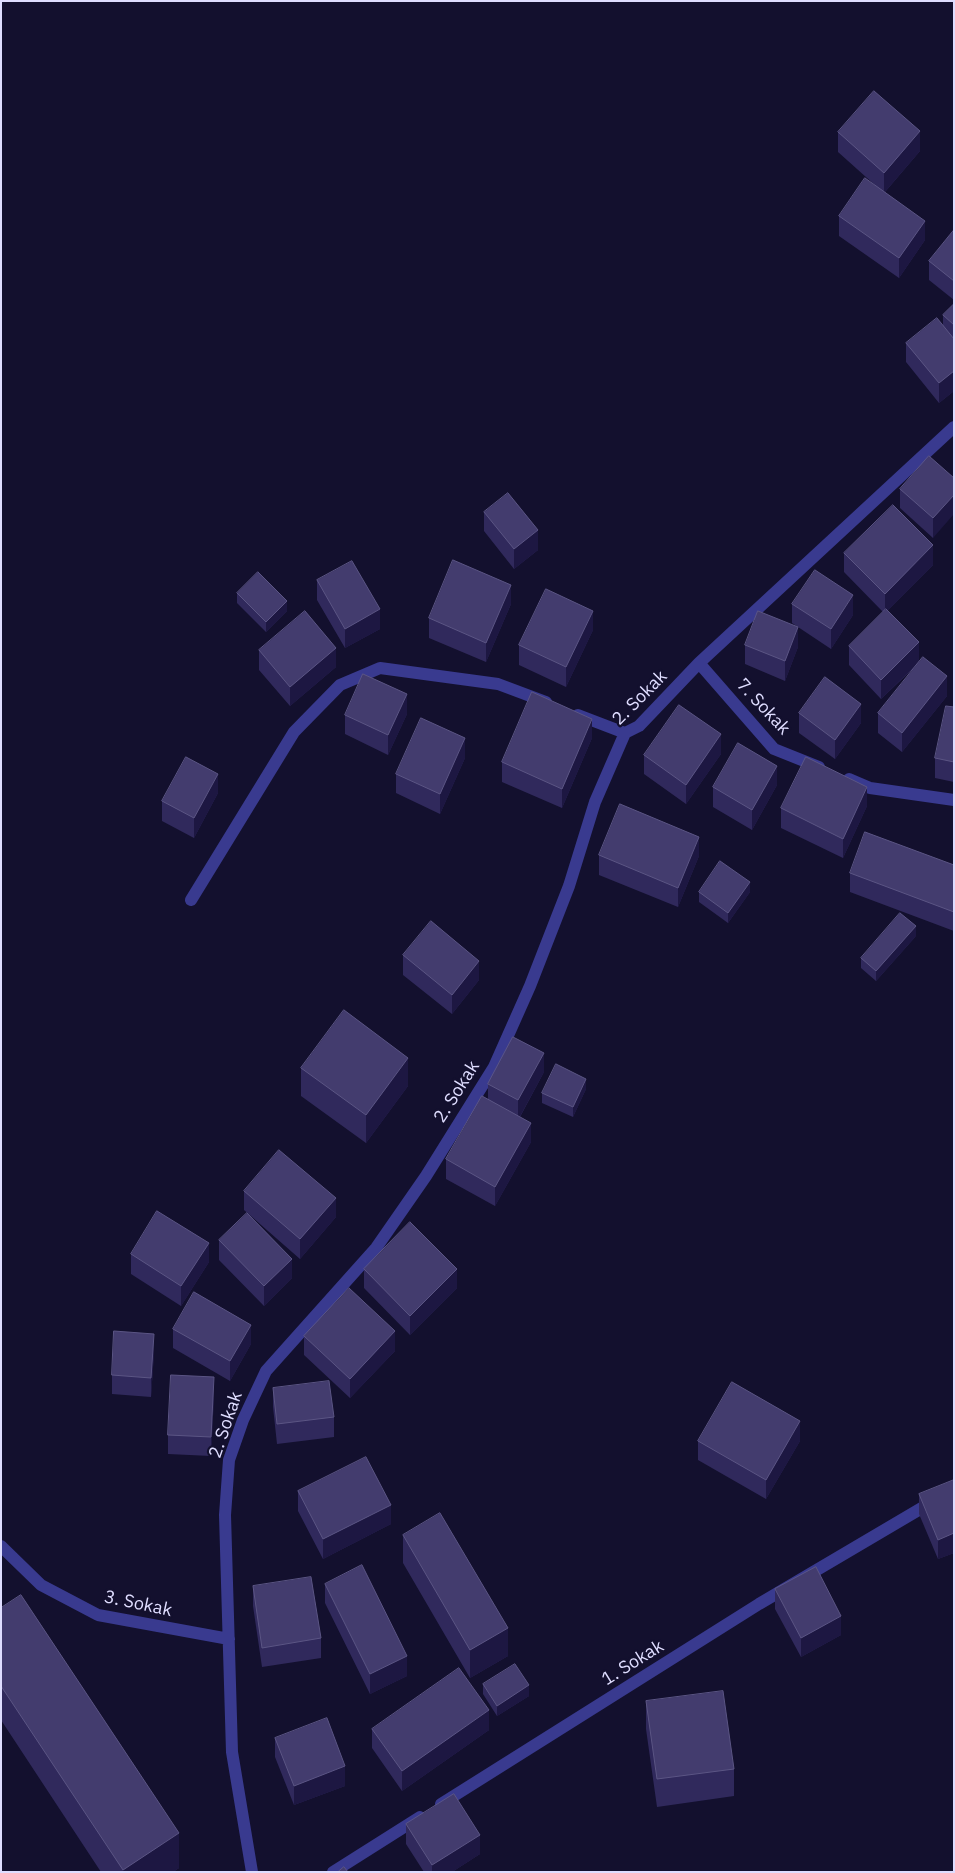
<!DOCTYPE html>
<style>
body{margin:0}
#map{position:relative;width:955px;height:1873px;overflow:hidden;background:#13102e;font-family:"IBM Plex Sans",sans-serif}
canvas{display:block}
.frame{position:absolute;inset:0;border:2px solid #dfddff;pointer-events:none}
</style>
<div id="map">
<canvas width="955" height="1873"></canvas>
<div class="frame"></div>
</div>
<script>
const ctx = document.querySelector('canvas').getContext('2d');
ctx.lineJoin = 'round';
function stroke(path, color, width, dash) { ctx.strokeStyle = color; ctx.lineWidth = width; ctx.lineCap = dash ? 'butt' : 'round'; ctx.setLineDash(dash || []); ctx.stroke(path); }
function fillPath(path, color) { ctx.fillStyle = color; ctx.fill(path, 'evenodd'); }
function label(font, color, halo, rows, align = 'center') {
  ctx.font = font + ' "IBM Plex Sans",sans-serif'; ctx.lineWidth = 4.5; ctx.setLineDash([]); ctx.textBaseline = 'middle'; ctx.strokeStyle = halo; ctx.fillStyle = color; for (const [text, x, y, turn = 0] of rows) {
    ctx.save(); ctx.translate(x, y); ctx.rotate((+turn || 0) * Math.PI / 180); ctx.textAlign = isNaN(turn) ? turn : align; if (halo) ctx.strokeText(text, 0, 0); ctx.fillText(text, 0, 0); ctx.restore();
  }
}
stroke(new Path2D(`
 M 699,663 L 774,749 L 819,767
 M 578,715 L 625,733
 M 849,779 L 870,788 L 954,800
 M 191,900 L 294,732 L 340,685 L 380,668 L 498,684 L 546,702
 M 1,1546 L 41,1585 L 98,1615 L 229,1639
 M 252,1872 L 232,1752 L 225,1515 L 229,1460 L 243,1420 L 266,1371 L 376,1248 L 426,1176 L 494,1067 L 530,986 L 569,886 L 595,802 L 625,733 L 639,726 L 699,663 L 954,427`), '#393a8f', 12);
stroke(new Path2D(`
 M 441,1804 L 759,1604 L 954,1489
 M 333,1872 L 420,1817`), '#393a8f', 12);
fillPath(new Path2D(`
 M 838,132 L 920,151 L 885,192 L 925,240 L 899,278 L 839,236 L 839,216 L 876,186 L 838,152 Z
 M 954,230 L 954,300 L 929,280 L 929,261 Z
 M 954,304 L 954,391 L 939,403 L 906,362 L 906,343 L 943,326 L 943,315 Z
 M 954,478 L 933,538 L 900,508 L 900,489 Z
 M 484,512 L 538,550 L 514,569 L 484,531 Z
 M 844,553 L 933,565 L 887,611 L 919,662 L 947,696 L 902,752 L 878,733 L 878,713 L 919,663 L 881,699 L 849,665 L 849,646 L 883,612 L 844,572 Z
 M 317,580 L 380,629 L 345,648 L 317,600 Z
 M 237,593 L 287,611 L 266,632 L 237,603 Z
 M 511,604 L 486,662 L 429,638 L 429,618 Z
 M 792,604 L 853,615 L 831,649 L 792,623 Z
 M 593,630 L 566,687 L 519,665 L 519,645 Z
 M 745,645 L 798,647 L 785,681 L 745,664 Z
 M 259,650 L 336,667 L 290,706 L 259,670 Z
 M 954,707 L 954,782 L 935,778 L 935,758 Z
 M 799,713 L 861,723 L 835,759 L 799,733 Z
 M 407,714 L 388,755 L 345,734 L 345,715 Z
 M 592,738 L 562,808 L 502,782 L 502,762 Z
 M 721,754 L 686,804 L 644,774 L 644,755 Z
 M 465,758 L 440,814 L 396,793 L 396,774 Z
 M 777,785 L 752,830 L 713,807 L 713,787 Z
 M 218,793 L 194,838 L 162,821 L 162,801 Z
 M 867,806 L 843,858 L 781,828 L 781,808 Z
 M 599,855 L 699,856 L 678,907 L 599,875 Z
 M 954,865 L 954,931 L 850,892 L 850,873 Z
 M 699,892 L 750,892 L 728,923 L 699,902 Z
 M 916,936 L 876,981 L 861,968 L 861,958 Z
 M 403,955 L 479,980 L 452,1014 L 403,975 Z
 M 301,1068 L 408,1086 L 366,1143 L 301,1096 Z
 M 544,1072 L 520,1117 L 531,1142 L 495,1206 L 446,1179 L 446,1159 L 488,1099 L 488,1084 Z
 M 586,1089 L 573,1117 L 542,1103 L 542,1093 Z
 M 244,1191 L 336,1217 L 300,1259 L 244,1210 Z
 M 219,1240 L 292,1278 L 264,1306 L 219,1260 Z
 M 131,1254 L 209,1262 L 181,1306 L 131,1274 Z
 M 364,1269 L 457,1288 L 410,1335 L 364,1288 Z
 M 173,1329 L 251,1344 L 230,1381 L 173,1348 Z
 M 304,1336 L 395,1351 L 350,1398 L 304,1355 Z
 M 154,1353 L 151,1397 L 112,1394 L 112,1375 Z
 M 273,1388 L 334,1417 L 334,1437 L 277,1444 L 273,1407 Z
 M 214,1397 L 211,1456 L 168,1454 L 168,1435 Z
 M 698,1441 L 800,1441 L 766,1499 L 698,1460 Z
 M 954,1480 L 954,1553 L 938,1559 L 919,1514 L 919,1494 Z
 M 298,1491 L 391,1524 L 323,1559 L 298,1511 Z
 M 403,1535 L 508,1656 L 470,1678 L 403,1563 Z
 M 325,1584 L 407,1676 L 370,1694 L 325,1603 Z
 M 253,1586 L 321,1638 L 321,1658 L 262,1667 L 253,1606 Z
 M 775,1589 L 841,1635 L 801,1657 L 775,1609 Z
 M 1,1608 L 179,1868 L 173,1872 L 101,1872 L 1,1720 Z
 M 483,1684 L 529,1696 L 497,1716 L 483,1694 Z
 M 646,1701 L 734,1769 L 734,1796 L 657,1807 L 646,1729 Z
 M 372,1729 L 489,1730 L 402,1791 L 372,1748 Z
 M 275,1738 L 345,1786 L 294,1805 L 275,1757 Z
 M 406,1824 L 480,1854 L 452,1872 L 424,1872 L 406,1844 Z`), '#30295c');
fillPath(new Path2D(`
 M 920,131 L 920,151 L 884,193 L 884,173 Z
 M 925,221 L 925,240 L 899,278 L 899,258 Z
 M 954,371 L 954,391 L 939,403 L 939,383 Z
 M 954,495 L 954,514 L 933,538 L 933,518 Z
 M 538,530 L 538,550 L 514,569 L 514,549 Z
 M 933,545 L 933,565 L 885,613 L 885,594 Z
 M 511,585 L 511,604 L 486,662 L 486,643 Z
 M 853,595 L 853,615 L 831,649 L 831,629 Z
 M 287,601 L 287,611 L 266,632 L 266,622 Z
 M 380,609 L 380,629 L 345,648 L 345,629 Z
 M 593,611 L 593,630 L 566,687 L 566,667 Z
 M 798,627 L 798,647 L 785,681 L 785,661 Z
 M 919,642 L 919,662 L 881,699 L 881,680 Z
 M 336,648 L 336,667 L 290,706 L 290,687 Z
 M 947,676 L 947,696 L 902,752 L 902,733 Z
 M 407,694 L 407,714 L 388,755 L 388,735 Z
 M 861,704 L 861,723 L 835,759 L 835,740 Z
 M 592,719 L 592,738 L 562,808 L 562,789 Z
 M 721,734 L 721,754 L 686,804 L 686,785 Z
 M 465,738 L 465,758 L 440,814 L 440,794 Z
 M 777,766 L 777,785 L 752,830 L 752,810 Z
 M 218,774 L 218,793 L 194,838 L 194,818 Z
 M 867,787 L 867,806 L 843,858 L 843,839 Z
 M 699,837 L 699,856 L 678,907 L 678,888 Z
 M 750,882 L 750,892 L 728,923 L 728,913 Z
 M 916,926 L 916,936 L 876,981 L 876,971 Z
 M 479,961 L 479,980 L 452,1014 L 452,995 Z
 M 544,1053 L 544,1072 L 518,1120 L 518,1100 Z
 M 408,1058 L 408,1086 L 366,1143 L 366,1115 Z
 M 586,1079 L 586,1089 L 573,1117 L 573,1107 Z
 M 531,1123 L 531,1142 L 495,1206 L 495,1187 Z
 M 336,1198 L 336,1217 L 300,1259 L 300,1239 Z
 M 209,1243 L 209,1262 L 181,1306 L 181,1286 Z
 M 292,1259 L 292,1278 L 264,1306 L 264,1286 Z
 M 457,1269 L 457,1288 L 410,1335 L 410,1316 Z
 M 251,1325 L 251,1344 L 230,1381 L 230,1361 Z
 M 395,1331 L 395,1351 L 350,1398 L 350,1379 Z
 M 154,1334 L 154,1353 L 151,1397 L 151,1378 Z
 M 214,1377 L 214,1397 L 211,1456 L 211,1437 Z
 M 800,1421 L 800,1441 L 766,1499 L 766,1480 Z
 M 391,1505 L 391,1524 L 323,1559 L 323,1539 Z
 M 954,1533 L 954,1553 L 938,1559 L 938,1540 Z
 M 841,1616 L 841,1635 L 801,1657 L 801,1638 Z
 M 508,1628 L 508,1656 L 470,1678 L 470,1650 Z
 M 407,1656 L 407,1676 L 370,1694 L 370,1674 Z
 M 529,1685 L 529,1696 L 497,1716 L 497,1706 Z
 M 489,1710 L 489,1730 L 402,1791 L 402,1771 Z
 M 345,1766 L 345,1786 L 294,1805 L 294,1786 Z
 M 179,1833 L 179,1868 L 173,1872 L 123,1872 L 123,1870 Z
 M 480,1835 L 480,1854 L 452,1872 L 432,1872 L 432,1865 Z`), '#1d1742');
const building = new Path2D(`
 M 874,91 L 920,131 L 884,173 L 838,132 Z
 M 865,178 L 925,221 L 899,258 L 839,216 Z
 M 954,230 L 954,281 L 929,261 Z
 M 954,304 L 954,325 L 943,315 Z
 M 937,318 L 954,339 L 954,371 L 939,383 L 906,343 Z
 M 929,456 L 954,478 L 954,495 L 933,518 L 900,489 Z
 M 508,493 L 538,530 L 514,549 L 484,512 Z
 M 893,505 L 933,545 L 885,594 L 844,553 Z
 M 453,560 L 511,585 L 486,643 L 429,618 Z
 M 352,561 L 380,609 L 345,629 L 317,580 Z
 M 815,570 L 853,595 L 831,629 L 792,604 Z
 M 258,572 L 287,601 L 266,622 L 237,593 Z
 M 546,589 L 593,611 L 566,667 L 519,645 Z
 M 886,609 L 919,642 L 881,680 L 849,646 Z
 M 305,611 L 336,648 L 290,687 L 259,650 Z
 M 758,611 L 798,627 L 785,661 L 745,645 Z
 M 923,657 L 947,676 L 902,733 L 878,713 Z
 M 363,674 L 407,694 L 388,735 L 345,715 Z
 M 825,677 L 861,704 L 835,740 L 799,713 Z
 M 532,692 L 592,719 L 562,789 L 502,762 Z
 M 679,705 L 721,734 L 686,785 L 644,755 Z
 M 946,706 L 954,707 L 954,762 L 935,758 Z
 M 421,718 L 465,738 L 440,794 L 396,774 Z
 M 738,743 L 777,766 L 752,810 L 713,787 Z
 M 186,757 L 218,774 L 194,818 L 162,801 Z
 M 806,757 L 867,787 L 843,839 L 781,808 Z
 M 620,804 L 699,837 L 678,888 L 599,855 Z
 M 865,832 L 954,865 L 954,912 L 850,873 Z
 M 720,861 L 750,882 L 728,913 L 699,892 Z
 M 900,913 L 916,926 L 876,971 L 861,958 Z
 M 431,921 L 479,961 L 452,995 L 403,955 Z
 M 344,1010 L 408,1058 L 366,1115 L 301,1068 Z
 M 513,1037 L 544,1053 L 518,1100 L 488,1084 Z
 M 556,1064 L 586,1079 L 573,1107 L 542,1093 Z
 M 482,1096 L 531,1123 L 495,1187 L 446,1159 Z
 M 279,1150 L 336,1198 L 300,1239 L 244,1191 Z
 M 157,1211 L 209,1243 L 181,1286 L 131,1254 Z
 M 247,1213 L 292,1259 L 264,1286 L 219,1240 Z
 M 410,1222 L 457,1269 L 410,1316 L 364,1269 Z
 M 349,1288 L 395,1331 L 350,1379 L 304,1336 Z
 M 194,1292 L 251,1325 L 230,1361 L 173,1329 Z
 M 114,1331 L 154,1334 L 151,1378 L 112,1375 Z
 M 171,1375 L 214,1377 L 211,1437 L 168,1435 Z
 M 329,1381 L 334,1417 L 277,1424 L 273,1388 Z
 M 732,1382 L 800,1421 L 766,1480 L 698,1441 Z
 M 366,1457 L 391,1505 L 323,1539 L 298,1491 Z
 M 954,1480 L 954,1533 L 938,1540 L 919,1494 Z
 M 440,1513 L 508,1628 L 470,1650 L 403,1535 Z
 M 362,1565 L 407,1656 L 370,1674 L 325,1584 Z
 M 816,1567 L 841,1616 L 801,1638 L 775,1589 Z
 M 311,1577 L 321,1638 L 262,1648 L 253,1586 Z
 M 21,1595 L 179,1833 L 123,1870 L 1,1686 L 1,1608 Z
 M 515,1664 L 529,1685 L 497,1706 L 483,1684 Z
 M 459,1668 L 489,1710 L 402,1771 L 372,1729 Z
 M 723,1691 L 734,1769 L 657,1779 L 646,1701 Z
 M 327,1718 L 345,1766 L 294,1786 L 275,1738 Z
 M 454,1794 L 480,1835 L 432,1865 L 406,1824 Z
 M 344,1867 L 348,1872 L 338,1872 Z`);
fillPath(building, '#433c6e');
stroke(building, '#5b5584', 1);
label('18px', '#dfddff', '#13102e', [
 ["2. Sokak",640,698,-45],
 ["7. Sokak",763,707,47],
 ["2. Sokak",457,1092,-58],
 ["2. Sokak",226,1425,-71],
 ["3. Sokak",138,1604,12],
 ["1. Sokak",633,1663,-32]
]);
</script>
